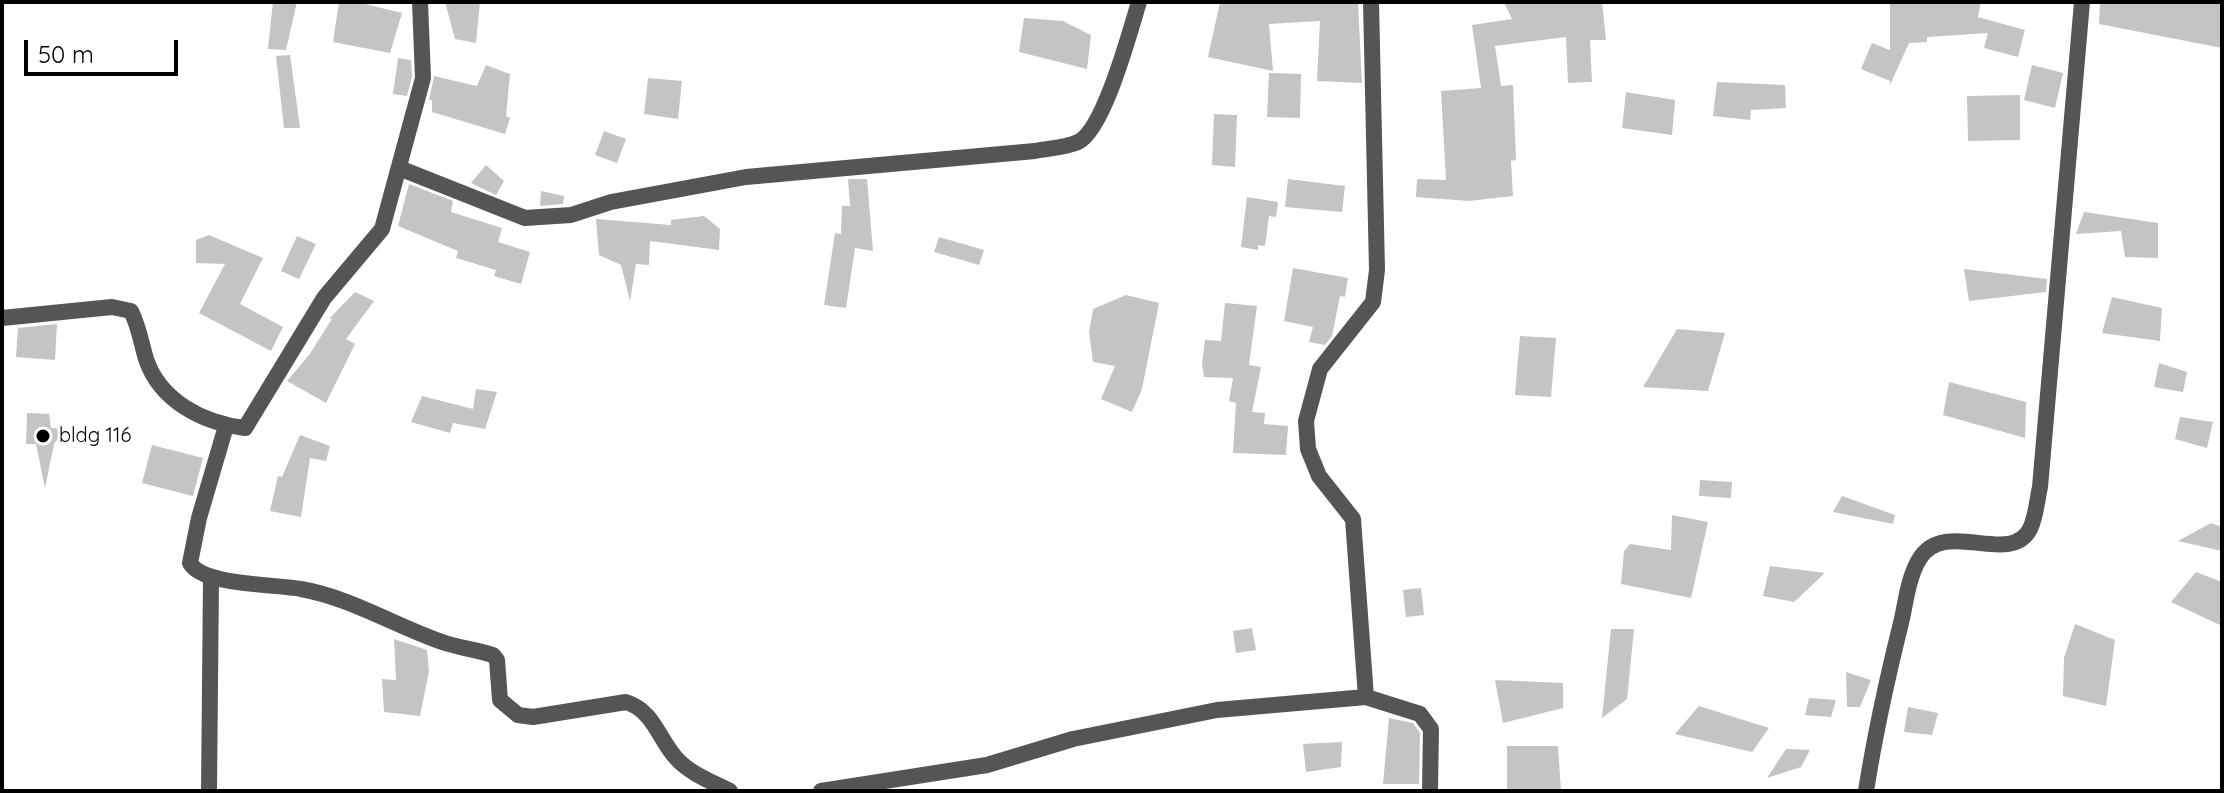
<!DOCTYPE html>
<style>
body{margin:0}
#map{position:relative;width:2224px;height:793px;overflow:hidden;background:#fff;font-family:Quicksand,sans-serif}
canvas{display:block}
.frame{position:absolute;inset:0;border:4px solid #000;pointer-events:none}
.scale{position:absolute;left:24px;top:40px;width:154px;height:36px;box-sizing:border-box;border:4px solid #000;border-top:0;padding-left:10px;font-size:24px;line-height:28px;white-space:nowrap;color:#000;-webkit-text-stroke:6px #fff;paint-order:stroke}
</style>
<div id="map">
<canvas width="2224" height="793"></canvas>
<div class="frame"></div>
<div class="scale">50 m</div>
</div>
<script>
const ctx = document.querySelector('canvas').getContext('2d');
ctx.lineJoin = 'round';
function fillPath(path, color) { ctx.fillStyle = color; ctx.fill(path, 'evenodd'); }
function stroke(path, color, width, dash) { ctx.strokeStyle = color; ctx.lineWidth = width; ctx.lineCap = dash ? 'butt' : 'round'; ctx.setLineDash(dash || []); ctx.stroke(path); }
function label(font, color, halo, rows, align = 'center') {
  ctx.font = font + ' Quicksand,sans-serif'; ctx.lineWidth = 6; ctx.setLineDash([]); ctx.textBaseline = 'middle'; ctx.strokeStyle = halo; ctx.fillStyle = color; for (const [text, x, y, turn = 0] of rows) {
    ctx.save(); ctx.translate(x, y); ctx.rotate((+turn || 0) * Math.PI / 180); ctx.textAlign = isNaN(turn) ? turn : align; if (halo) ctx.strokeText(text, 0, 0); ctx.fillText(text, 0, 0); ctx.restore();
  }
}
fillPath(new Path2D(`
 M 273,2 L 297,2 L 286,50 L 268,49 Z
 M 339,2 L 357,2 L 402,13 L 390,53 L 333,42 Z
 M 445,2 L 480,2 L 476,43 L 455,39 Z
 M 1220,2 L 1358,2 L 1362,83 L 1317,81 L 1320,21 L 1269,24 L 1273,71 L 1208,57 Z
 M 1504,2 L 1602,2 L 1606,40 L 1590,40 L 1592,82 L 1568,83 L 1566,37 L 1495,46 L 1501,86 L 1513,85 L 1516,160 L 1511,161 L 1513,196 L 1469,201 L 1416,197 L 1417,179 L 1446,180 L 1441,91 L 1481,88 L 1472,25 L 1512,19 Z
 M 1890,2 L 1981,2 L 1978,17 L 2025,30 L 2018,57 L 1984,48 L 1988,33 L 1927,37 L 1927,42 L 1909,43 L 1890,85 L 1890,81 L 1861,69 L 1872,43 L 1890,50 Z
 M 2100,2 L 2222,2 L 2222,48 L 2099,24 Z
 M 1024,18 L 1063,21 L 1091,35 L 1087,69 L 1019,52 Z
 M 290,55 L 300,128 L 284,128 L 276,56 Z
 M 398,58 L 411,60 L 412,77 L 407,96 L 393,94 Z
 M 486,65 L 510,74 L 506,116 L 510,118 L 505,134 L 432,112 L 432,100 L 429,100 L 434,76 L 477,86 Z
 M 2032,65 L 2063,73 L 2055,108 L 2024,100 Z
 M 1269,73 L 1301,74 L 1300,118 L 1267,117 Z
 M 648,78 L 682,81 L 678,119 L 644,114 Z
 M 1717,82 L 1785,85 L 1786,108 L 1751,110 L 1750,120 L 1713,116 Z
 M 1626,92 L 1675,100 L 1672,135 L 1622,128 Z
 M 2020,95 L 2020,140 L 1968,141 L 1967,96 Z
 M 1214,114 L 1237,115 L 1235,167 L 1212,165 Z
 M 604,131 L 626,139 L 617,163 L 595,155 Z
 M 486,165 L 504,181 L 496,195 L 471,183 Z
 M 848,179 L 867,179 L 873,251 L 855,248 L 846,308 L 824,305 L 835,233 L 841,234 L 842,206 L 850,206 Z
 M 1288,179 L 1345,186 L 1342,212 L 1285,207 Z
 M 409,184 L 453,201 L 451,212 L 502,228 L 498,242 L 530,252 L 521,284 L 494,276 L 496,270 L 456,258 L 458,251 L 398,226 Z
 M 541,191 L 564,196 L 563,204 L 540,206 Z
 M 1247,197 L 1278,202 L 1276,217 L 1269,216 L 1265,246 L 1258,245 L 1258,250 L 1241,247 Z
 M 2084,212 L 2158,223 L 2158,258 L 2125,257 L 2121,231 L 2076,234 Z
 M 704,216 L 720,229 L 719,250 L 650,241 L 649,265 L 636,264 L 630,301 L 621,265 L 599,255 L 596,219 L 671,225 L 671,220 Z
 M 209,235 L 263,258 L 240,304 L 283,327 L 271,351 L 199,313 L 225,264 L 196,263 L 196,240 Z
 M 297,236 L 316,244 L 299,279 L 281,271 Z
 M 939,237 L 984,250 L 979,265 L 934,252 Z
 M 1293,268 L 1348,278 L 1345,297 L 1340,296 L 1332,336 L 1325,345 L 1309,342 L 1313,327 L 1284,321 Z
 M 1964,269 L 2047,279 L 2046,292 L 1969,301 Z
 M 355,292 L 374,301 L 346,339 L 355,344 L 326,403 L 287,381 L 309,355 L 332,319 L 329,319 Z
 M 1126,295 L 1159,303 L 1142,389 L 1132,412 L 1101,399 L 1115,366 L 1093,362 L 1089,332 L 1093,309 Z
 M 2112,297 L 2162,308 L 2160,341 L 2102,333 Z
 M 1225,303 L 1257,306 L 1249,365 L 1261,367 L 1252,412 L 1265,413 L 1264,424 L 1288,426 L 1286,455 L 1233,453 L 1236,403 L 1229,401 L 1233,378 L 1204,377 L 1202,364 L 1205,340 L 1221,341 Z
 M 57,324 L 55,360 L 16,357 L 18,328 Z
 M 1677,329 L 1725,333 L 1708,391 L 1643,387 Z
 M 1520,336 L 1556,338 L 1551,397 L 1515,395 Z
 M 2159,363 L 2187,372 L 2183,392 L 2154,387 Z
 M 1949,382 L 2026,402 L 2025,438 L 1943,415 Z
 M 476,389 L 497,392 L 485,429 L 453,423 L 450,433 L 411,422 L 422,396 L 473,409 Z
 M 27,413 L 49,414 L 51,428 L 65,429 L 54,444 L 45,488 L 36,444 L 26,444 Z
 M 2180,417 L 2213,422 L 2207,448 L 2175,439 Z
 M 300,435 L 330,446 L 326,461 L 310,458 L 301,517 L 270,511 L 278,476 L 282,477 Z
 M 152,445 L 203,458 L 193,496 L 142,483 Z
 M 1700,480 L 1732,482 L 1731,498 L 1699,496 Z
 M 1842,496 L 1895,515 L 1893,524 L 1833,512 Z
 M 1672,515 L 1708,522 L 1691,598 L 1621,584 L 1624,551 L 1630,544 L 1671,550 Z
 M 2211,523 L 2222,527 L 2222,551 L 2178,541 Z
 M 1770,566 L 1825,573 L 1794,602 L 1763,596 Z
 M 2196,572 L 2222,582 L 2222,626 L 2171,602 Z
 M 1421,588 L 1424,615 L 1406,617 L 1403,590 Z
 M 2075,624 L 2115,640 L 2106,706 L 2063,696 L 2064,658 Z
 M 1252,628 L 1256,650 L 1236,653 L 1233,631 Z
 M 1611,629 L 1634,629 L 1627,699 L 1602,718 Z
 M 394,639 L 427,650 L 429,671 L 420,716 L 384,712 L 382,679 L 396,680 Z
 M 1846,672 L 1871,680 L 1860,707 L 1847,707 Z
 M 1495,680 L 1563,683 L 1563,708 L 1503,723 Z
 M 1809,698 L 1836,700 L 1831,717 L 1805,715 Z
 M 1699,706 L 1769,728 L 1752,752 L 1675,734 Z
 M 1908,707 L 1938,713 L 1932,735 L 1904,732 Z
 M 1389,718 L 1413,723 L 1420,733 L 1419,784 L 1383,784 Z
 M 1342,742 L 1341,767 L 1306,772 L 1303,744 Z
 M 1507,746 L 1558,746 L 1561,791 L 1507,791 Z
 M 1786,749 L 1810,750 L 1801,767 L 1767,778 Z`), '#c4c4c4');
stroke(new Path2D(`
 M 1371,2 L 1377,270 L 1373,302 L 1320,369 L 1306,421 L 1308,449 L 1319,476 L 1353,519 L 1366,697 L 1420,714 L 1431,729 L 1430,791
 M 399,168 L 525,218 L 571,215 L 611,202 L 746,177 L 1035,151 C 1049,148 1065,148 1078,142 C 1104,130 1130,31 1139,2
 M 2,318 L 112,307 L 131,311 C 139,327 141,342 146,359 C 160,401 203,423 245,428 L 324,298 L 382,229 L 423,78 L 420,2
 M 226,426 L 199,518 L 190,563 C 203,586 276,584 301,589 C 352,598 397,627 445,643 C 461,648 478,650 493,655 L 497,660 L 500,700 L 518,715 L 533,717 L 626,702 C 654,711 658,738 676,758 C 689,773 712,782 730,791
 M 209,791 L 211,578
 M 821,791 L 987,765 L 1073,739 L 1217,710 L 1366,697
 M 1866,791 C 1875,734 1887,679 1901,623 C 1906,602 1908,577 1920,558 C 1946,518 2010,567 2030,529 C 2036,517 2037,500 2040,487 L 2082,2`), '#555', 16);
for (const [x, y, r, color] of [
 [43,436,8,"#000"]
]) { const dot = new Path2D(); dot.arc(x, y, r, 0, 2 * Math.PI); ctx.fillStyle = color; ctx.fill(dot); stroke(dot, '#fff', 3); }
label('20px', '#000', '#fff', [
 ["bldg 116",59,436]
], 'left');
</script>
